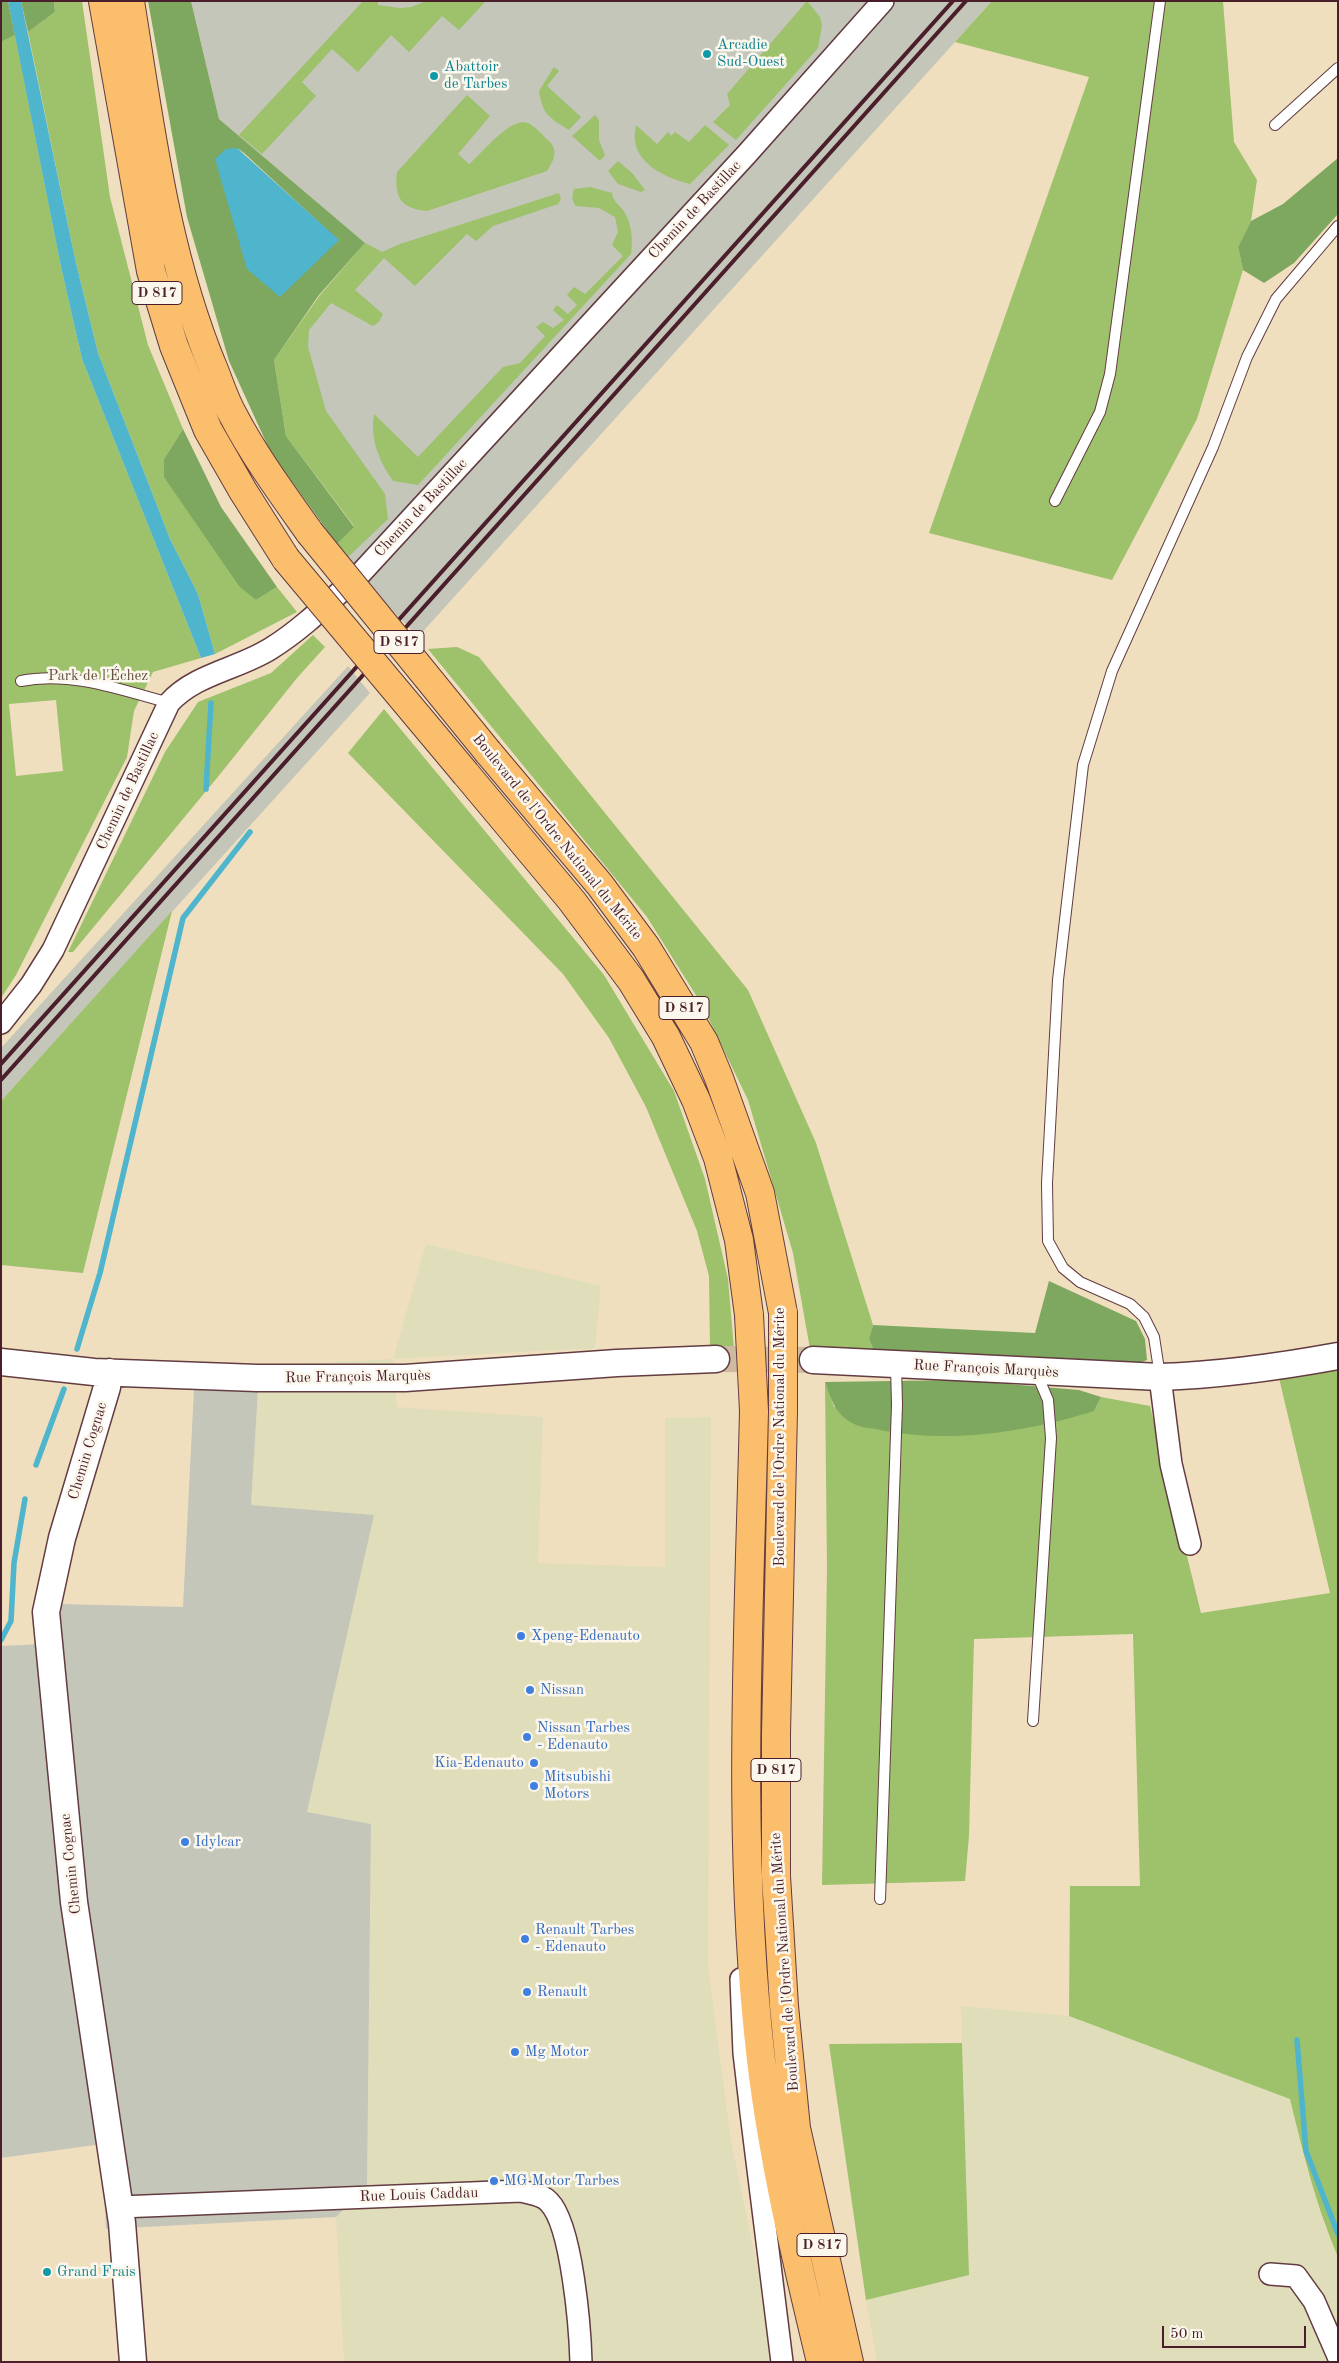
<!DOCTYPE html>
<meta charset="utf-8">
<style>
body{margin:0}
#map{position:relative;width:1339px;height:2363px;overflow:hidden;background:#efdfbf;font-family:"Old Standard TT",serif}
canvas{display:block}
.frame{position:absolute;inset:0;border:2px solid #4a1f2b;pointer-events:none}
.scale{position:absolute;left:1162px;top:2326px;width:144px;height:22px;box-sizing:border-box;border:2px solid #4a1f2b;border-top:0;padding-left:6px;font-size:15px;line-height:18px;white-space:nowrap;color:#4a1f2b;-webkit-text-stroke:4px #fbf7ec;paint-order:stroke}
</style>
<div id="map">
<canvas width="1339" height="2363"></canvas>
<div class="frame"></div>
<div class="scale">50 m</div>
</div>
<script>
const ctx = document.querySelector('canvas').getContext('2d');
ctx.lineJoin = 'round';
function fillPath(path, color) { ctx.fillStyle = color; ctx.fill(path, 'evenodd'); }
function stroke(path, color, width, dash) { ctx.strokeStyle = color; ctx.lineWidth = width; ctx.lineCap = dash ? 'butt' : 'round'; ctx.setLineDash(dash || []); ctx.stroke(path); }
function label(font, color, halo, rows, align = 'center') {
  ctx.font = font + ' "Old Standard TT",serif'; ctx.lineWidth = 5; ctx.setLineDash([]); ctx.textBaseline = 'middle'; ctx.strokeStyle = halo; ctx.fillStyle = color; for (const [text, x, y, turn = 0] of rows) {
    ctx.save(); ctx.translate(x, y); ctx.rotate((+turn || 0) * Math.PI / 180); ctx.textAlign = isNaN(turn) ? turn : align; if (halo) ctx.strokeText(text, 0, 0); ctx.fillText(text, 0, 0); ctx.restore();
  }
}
fillPath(new Path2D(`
 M 426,1244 L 601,1286 L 595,1348 L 393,1359 L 397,1407 L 543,1417 L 538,1563 L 665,1567 L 665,1418 L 711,1417 L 708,1967 L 731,2141 L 759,2276 L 779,2362 L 344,2362 L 336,2217 L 367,2185 L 371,1824 L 307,1812 L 374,1515 L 251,1505 L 258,1390 L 261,1366 L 393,1359 Z
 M 961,2006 L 1069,2016 L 1290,2099 L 1305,2162 L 1325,2227 L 1338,2257 L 1338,2362 L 877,2362 L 866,2300 L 969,2274 Z`), '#e0ddbb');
fillPath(new Path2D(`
 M 191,1 L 992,1 L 418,637 L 390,608 L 337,544 L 354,526 L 274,360 L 365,243 L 219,119 Z
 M 348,666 L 370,693 L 1,1101 L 1,1048 Z
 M 194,1389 L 258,1390 L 251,1505 L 374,1515 L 307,1812 L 371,1824 L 367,2185 L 336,2217 L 106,2229 L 102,2144 L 1,2158 L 1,1646 L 62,1643 L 60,1604 L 183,1607 Z`), '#c4c6b9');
fillPath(new Path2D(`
 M 54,1 L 82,1 L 110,197 L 148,345 L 183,429 L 164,459 L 256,600 L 277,587 L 297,612 L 215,654 L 198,594 L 170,539 L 98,353 L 76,263 L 28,32 L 55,12 Z
 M 363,1 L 378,1 L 378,5 L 400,8 L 411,7 L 426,1 L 486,1 L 459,30 L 442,16 L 409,52 L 391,35 L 358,72 L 332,49 L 302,82 L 316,96 L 262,154 L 239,135 Z
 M 807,1 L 820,17 L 822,26 L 818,48 L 736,140 L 713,122 L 730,105 L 727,94 Z
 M 992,1 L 1223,1 L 1234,142 L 1257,180 L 1251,221 L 1238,247 L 1243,270 L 1197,419 L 1112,580 L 929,533 L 1089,77 L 955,42 Z
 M 15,35 L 61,267 L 82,359 L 201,658 L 153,672 L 134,711 L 127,757 L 16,975 L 1,998 L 1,42 ZM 56,700 L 63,771 L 16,776 L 9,704 Z
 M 554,67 L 559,71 L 547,86 L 581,117 L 569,130 C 549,117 543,116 539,91 Z
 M 467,95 L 490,116 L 458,154 L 469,164 C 482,154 512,113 530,124 C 537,128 542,135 548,140 C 559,150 554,160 547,171 L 427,211 C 401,209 394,197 397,172 Z
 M 595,115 L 599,120 L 599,140 L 605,155 L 600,161 L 572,136 Z
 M 636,125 L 657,144 L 668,132 L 671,136 L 675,132 L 689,142 L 705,125 L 729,145 L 690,184 C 669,179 639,166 635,142 C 634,137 635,130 636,125 Z
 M 618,161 L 633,174 L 645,190 L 641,192 L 618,184 L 608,171 Z
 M 590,187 L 612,193 C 613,202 621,206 625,213 C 632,225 633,241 631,254 L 418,485 L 393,481 C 379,461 370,439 374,414 L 418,457 L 503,367 L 520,363 L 545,336 L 536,327 L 543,322 L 553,328 L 564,320 L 553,310 L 557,305 L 568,314 L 577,305 L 567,295 L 574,287 L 585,294 L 623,256 L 612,245 L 618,232 L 615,217 L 599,208 L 576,206 C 571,200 572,196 574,189 Z
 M 559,193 L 561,199 L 558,204 L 493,226 L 476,241 L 467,234 L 415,286 L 384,258 L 355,290 L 383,314 L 379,322 L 373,326 L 331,303 L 309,330 L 308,347 L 326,411 L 385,494 L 388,519 L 347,558 L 337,544 L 354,526 L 286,436 L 274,360 L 320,295 L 365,243 L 382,252 L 400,244 Z
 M 313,635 L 325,647 L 297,678 L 221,773 L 73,952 L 68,952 L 165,752 L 198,702 L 271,673 Z
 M 457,647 L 479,657 L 748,990 L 816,1143 L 873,1325 L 869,1339 L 875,1353 L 810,1349 L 793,1253 L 748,1100 L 702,1005 L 647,917 L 428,649 Z
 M 384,709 L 604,975 L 674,1091 L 705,1179 L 728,1279 L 734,1349 L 710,1348 L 709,1276 L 697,1231 L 646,1107 L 609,1038 L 563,974 L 348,753 Z
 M 172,911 L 83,1273 L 1,1265 L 1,1101 Z
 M 1338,1348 L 1338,2257 C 1316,2206 1303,2153 1290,2099 L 1069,2016 L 1070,1886 L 1140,1886 L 1133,1634 L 974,1639 L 969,1836 L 965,1881 L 822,1885 L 827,1569 L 825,1382 L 834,1407 L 1094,1411 L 1101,1397 L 1150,1406 L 1201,1613 L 1330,1593 L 1274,1357 Z
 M 962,2043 L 969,2275 L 866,2300 L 829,2044 Z`), '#9ec16b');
fillPath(new Path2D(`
 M 1,1 L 8,1 L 15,35 L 1,42 Z
 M 21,1 L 54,1 L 55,12 L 28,32 Z
 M 148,1 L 191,1 L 219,119 L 365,243 L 319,295 L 274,360 L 286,436 L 354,527 L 337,544 L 271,453 L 229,361 L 187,217 ZM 237,148 L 244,153 L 338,240 L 247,269 Z
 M 1338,158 L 1338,214 L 1294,263 L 1264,283 L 1243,270 L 1238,247 L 1251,221 L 1283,204 Z
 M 183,429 L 221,507 L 277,587 L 256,600 L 239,586 L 164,477 L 164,459 Z
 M 1049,1281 L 1136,1321 L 1145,1339 L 1147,1360 L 1131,1366 L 875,1353 L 869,1339 L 873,1325 L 1035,1333 Z
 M 961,1380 L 1079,1390 L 1101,1397 L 1094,1411 C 1027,1432 950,1444 880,1430 C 873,1428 861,1428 854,1424 C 836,1415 831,1400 825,1382 Z`), '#7ea75f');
fillPath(new Path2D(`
 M 8,1 L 21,1 L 76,263 L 98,353 L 170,539 L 198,594 L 215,654 L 201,658 L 82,359 L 61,267 Z
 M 237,148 L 339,240 L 280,297 L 247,269 L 215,159 L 226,149 Z`), '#4fb5cd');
stroke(new Path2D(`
 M 206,789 L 211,703
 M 77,1349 L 100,1273 L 183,918 L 250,832
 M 36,1465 L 64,1389
 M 1,1640 L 11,1621 L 14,1563 L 25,1499
 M 1297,2040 L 1306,2151 L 1338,2234`), '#4fb5cd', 5.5);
stroke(new Path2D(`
 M 716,1359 L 813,1360`), '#ceb9a1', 26, [26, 13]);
const service = new Path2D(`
 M 1275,125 L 1338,68
 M 1055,501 L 1100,412 L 1110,374 L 1160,1
 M 21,681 C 70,671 122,690 169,703
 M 1160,1376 L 1154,1337 L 1144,1317 L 1130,1304 L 1080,1282 L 1063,1268 L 1048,1241 L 1047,1183 L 1058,980 L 1083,765 L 1112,671 L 1213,447 L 1247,357 L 1276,299 L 1338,226
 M 1033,1721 L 1051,1438 L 1048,1400 L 1036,1372
 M 880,1899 L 897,1405 L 896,1365`);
const minor = new Path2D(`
 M 1,1023 L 31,985 L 53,950 L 169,703 C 195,674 238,669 270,649 C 304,628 332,599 361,573 L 746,155 L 883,1
 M 1160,1377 L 1171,1464 L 1190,1544
 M 741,1979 L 744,2053 L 751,2113 L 782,2362
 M 120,2207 L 521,2191 C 531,2194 542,2194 549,2202 C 572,2225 580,2328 581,2362
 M 1270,2274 L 1296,2276 L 1314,2301 L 1338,2356`);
const tertiary = new Path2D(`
 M 813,1360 L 1160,1377 C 1221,1375 1278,1367 1338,1356
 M 1,1362 L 94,1372 L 257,1378 L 405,1378 L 617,1363 L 716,1359
 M 109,1372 L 107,1387 L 62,1538 L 46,1612 L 74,1902 L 122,2223 L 133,2362`);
const primary = new Path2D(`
 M 103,1 L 151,271 L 174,346 L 208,430 L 243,491 L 286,559
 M 130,1 C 150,126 165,253 214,370 C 220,385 225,401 233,415 C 255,457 283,495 310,533
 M 488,752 L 600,885 L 646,947 L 704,1042 L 719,1078 L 760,1193 L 783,1313
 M 466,774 L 572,901 L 631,980 L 666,1037 L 696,1100 L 718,1158 L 739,1240 L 749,1315
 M 754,1411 C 749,1627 736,1845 761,2060 C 773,2161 797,2263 821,2362
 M 783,1411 L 776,1734 L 776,1876 L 784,2006 L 796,2128 L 849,2362`);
stroke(service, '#633c41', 12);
stroke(minor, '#633c41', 24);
stroke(tertiary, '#633c41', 29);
stroke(primary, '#633c41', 30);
stroke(service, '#fff', 10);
stroke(minor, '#fff', 21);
stroke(tertiary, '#fff', 26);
stroke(primary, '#fabe6d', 28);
stroke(new Path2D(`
 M 1,1064 L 953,1
 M 1,1080 L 966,1`), '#4a1f2b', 4);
const primaryBridge = new Path2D(`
 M 310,533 L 488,752
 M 286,559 L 466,774
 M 783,1313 L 783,1411
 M 749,1315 L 754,1411`);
stroke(primaryBridge, '#633c41', 30, []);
stroke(primaryBridge, '#fabe6d', 28);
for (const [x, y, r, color] of [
 [707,54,5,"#0f9aa8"],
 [434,76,5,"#0f9aa8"],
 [521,1636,5,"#3f7fe0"],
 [530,1690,5,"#3f7fe0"],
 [527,1737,5,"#3f7fe0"],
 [534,1763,5,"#3f7fe0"],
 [534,1786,5,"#3f7fe0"],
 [185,1842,5,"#3f7fe0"],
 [525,1939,5,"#3f7fe0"],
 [527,1992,5,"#3f7fe0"],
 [515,2052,5,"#3f7fe0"],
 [494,2181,5,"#3f7fe0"],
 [47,2272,5,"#0f9aa8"]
]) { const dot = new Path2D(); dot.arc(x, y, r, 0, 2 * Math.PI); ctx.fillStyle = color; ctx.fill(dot); stroke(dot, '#fbf7ec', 2); }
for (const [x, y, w] of [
 [157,293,50],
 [399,642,50],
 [684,1008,50],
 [776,1770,50],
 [822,2245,50]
]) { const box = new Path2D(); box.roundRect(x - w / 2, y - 11.5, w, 23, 4); ctx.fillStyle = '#fbf7ec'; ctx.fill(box); stroke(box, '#4a1f2b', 1); }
label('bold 14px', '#4a1f2b', null, [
 ["D 817",157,293],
 ["D 817",399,642],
 ["D 817",684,1008],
 ["D 817",776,1770],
 ["D 817",822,2245]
]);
label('15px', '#0d838f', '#fbf7ec', [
 ["Arcadie",717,45],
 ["Sud-Ouest",717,62],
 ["Abattoir",444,67],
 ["de Tarbes",444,84],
 ["Grand Frais",57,2272]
], 'left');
label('15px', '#4a1f2b', '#fbf7ec', [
 ["Chemin de Bastillac",695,210,-47],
 ["Chemin de Bastillac",421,508,-47],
 ["Chemin de Bastillac",128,791,-65],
 ["Boulevard de l'Ordre National du Mérite",557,837,51],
 ["Rue François Marquès",986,1369,3],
 ["Rue François Marquès",358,1377,-1],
 ["Boulevard de l'Ordre National du Mérite",780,1437,-90],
 ["Chemin Cognac",88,1451,-73],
 ["Chemin Cognac",71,1864,-96],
 ["Boulevard de l'Ordre National du Mérite",785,1962,-94],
 ["Rue Louis Caddau",419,2195,-2]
]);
label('15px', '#63503e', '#fbf7ec', [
 ["Park de l'Échez",98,676]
]);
label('15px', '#366cbe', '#fbf7ec', [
 ["Xpeng-Edenauto",531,1636],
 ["Nissan",540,1690],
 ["Nissan Tarbes",537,1728],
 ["- Edenauto",537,1745],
 ["Kia-Edenauto",524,1763,"right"],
 ["Mitsubishi",544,1777],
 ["Motors",544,1794],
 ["Idylcar",195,1842],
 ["Renault Tarbes",535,1930],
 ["- Edenauto",535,1947],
 ["Renault",537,1992],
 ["Mg Motor",525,2052],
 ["MG Motor Tarbes",504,2181]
], 'left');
</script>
